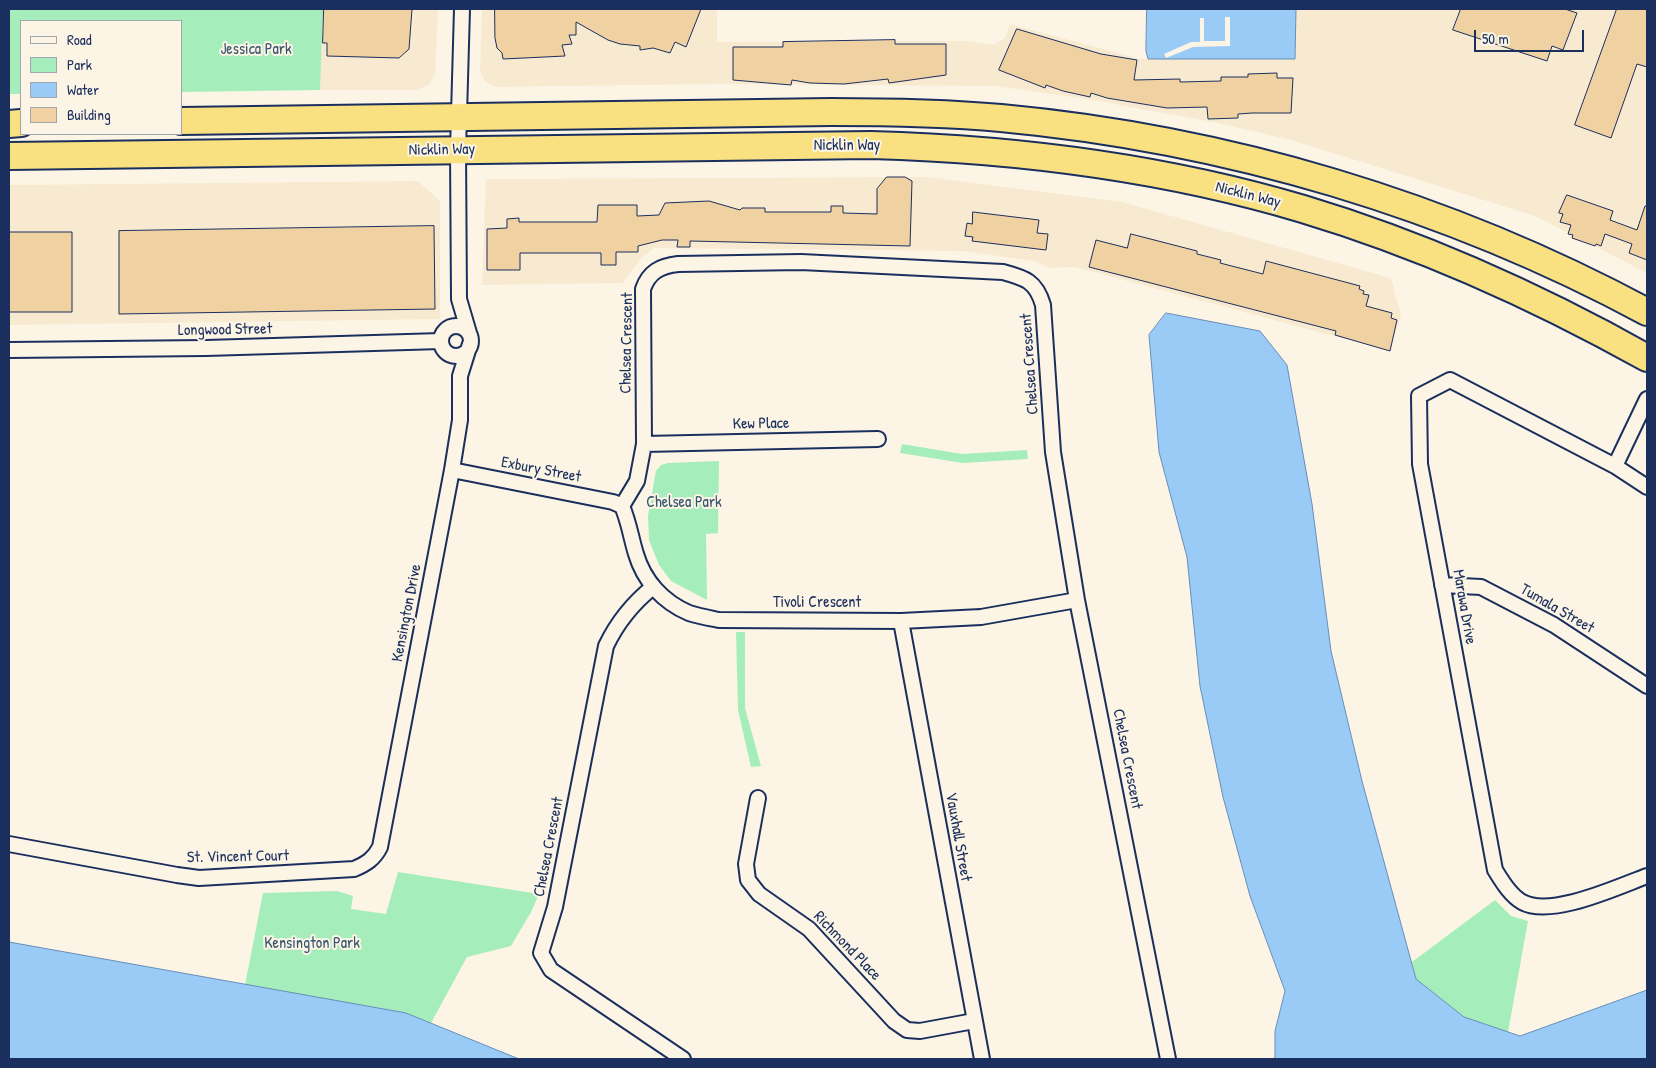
<!DOCTYPE html>
<style>
body{margin:0}
#map{position:relative;width:1656px;height:1068px;overflow:hidden;background:#fcf5e5;font-family:"Patrick Hand",sans-serif}
canvas{display:block}
.frame{position:absolute;inset:0;border:10px solid #1b2f5e;pointer-events:none}
.legend{position:absolute;left:20px;top:20px;width:162px;height:115px;box-sizing:border-box;background:#fcf5e5;border:1px solid #a2a6af;margin:0;padding:6px 9px;list-style:none;font-size:15px;color:#1b2f5e}
.legend li{display:flex;align-items:center;gap:10px;height:25px}
.legend b{width:25px;border:1px solid #a2a6af}
.scale{position:absolute;left:1474px;top:30px;width:110px;height:22px;box-sizing:border-box;border:2px solid #1b2f5e;border-top:0;padding-left:6px;font-size:15px;line-height:18px;white-space:nowrap;color:#1b2f5e;-webkit-text-stroke:4px #fcf5e5;paint-order:stroke}
</style>
<div id="map">
<canvas width="1656" height="1068"></canvas>
<div class="frame"></div>
<ul class="legend">
<li><b style="height:6px;background:#fcf5e5"></b>Road</li>
<li><b style="height:14px;background:#a5edba"></b>Park</li>
<li><b style="height:14px;background:#9acbf6"></b>Water</li>
<li><b style="height:14px;background:#f0d1a2"></b>Building</li>
</ul>
<div class="scale">50 m</div>
</div>
<script>
const ctx = document.querySelector('canvas').getContext('2d');
ctx.lineJoin = 'round';
function fillPath(path, color) { ctx.fillStyle = color; ctx.fill(path, 'evenodd'); }
function stroke(path, color, width, dash) { ctx.strokeStyle = color; ctx.lineWidth = width; ctx.lineCap = dash ? 'butt' : 'round'; ctx.setLineDash(dash || []); ctx.stroke(path); }
function label(font, color, halo, rows, align = 'center') {
  ctx.font = font + ' "Patrick Hand",sans-serif'; ctx.lineWidth = 4; ctx.setLineDash([]); ctx.textBaseline = 'middle'; ctx.strokeStyle = halo; ctx.fillStyle = color; for (const [text, x, y, turn = 0] of rows) {
    ctx.save(); ctx.translate(x, y); ctx.rotate((+turn || 0) * Math.PI / 180); ctx.textAlign = isNaN(turn) ? turn : align; if (halo) ctx.strokeText(text, 0, 0); ctx.fillText(text, 0, 0); ctx.restore();
  }
}
fillPath(new Path2D(`
 M 323,9 L 438,9 L 435,74 L 429,85 L 416,90 L 320,90 Z
 M 482,9 L 717,9 L 717,42 L 968,41 L 993,45 L 1005,38 L 1010,24 L 1140,59 L 1295,59 L 1296,9 L 1647,9 L 1647,273 L 1535,216 L 1291,140 L 1218,123 L 1087,99 L 995,86 L 717,84 L 495,87 L 485,81 L 480,71 Z
 M 928,177 L 1122,202 L 1391,278 L 1401,315 L 1390,351 L 1075,267 L 1049,268 L 1034,261 L 963,251 L 654,248 L 641,258 L 623,283 L 482,285 L 486,179 Z
 M 418,181 L 440,201 L 440,319 L 9,325 L 9,185 Z`), '#f8ead1');
fillPath(new Path2D(`
 M 9,9 L 323,9 L 320,90 L 181,92 L 181,21 L 21,21 L 21,94 L 9,94 Z
 M 902,444 L 962,454 L 1027,450 L 1028,459 L 963,463 L 900,453 Z
 M 719,461 L 718,533 L 706,534 L 707,600 L 671,581 L 659,565 L 649,540 L 648,516 L 656,471 L 661,465 L 668,463 Z
 M 736,632 L 745,632 L 745,708 L 761,766 L 751,767 L 738,710 Z
 M 398,872 L 539,894 L 531,912 L 511,946 L 467,957 L 431,1023 L 406,1013 L 245,985 L 263,893 L 337,891 L 353,896 L 351,909 L 386,914 Z
 M 1495,900 L 1511,916 L 1528,921 L 1508,1032 L 1464,1017 L 1416,979 L 1412,962 Z`), '#a5edba');
const water = new Path2D(`
 M 1147,9 L 1296,9 L 1295,59 L 1148,59 L 1146,51 Z
 M 1166,313 L 1260,331 L 1287,365 L 1312,504 L 1331,651 L 1362,781 L 1416,979 L 1464,1017 L 1520,1036 L 1647,990 L 1647,1059 L 1275,1059 L 1275,1031 L 1285,991 L 1250,896 L 1223,797 L 1200,686 L 1187,557 L 1159,452 L 1149,335 Z
 M 9,942 L 406,1013 L 519,1059 L 9,1059 Z`);
fillPath(water, '#9acbf6');
stroke(water, '#678db9', 1);
fillPath(new Path2D(`
 M 1225,17 L 1230,17 L 1230,46 L 1193,47 L 1166,58 L 1164,54 L 1191,42 L 1200,42 L 1200,18 L 1204,18 L 1204,41 L 1225,41 Z`), '#fcf5e5');
const building = new Path2D(`
 M 324,9 L 412,9 L 409,49 L 399,58 L 327,56 L 327,43 L 323,43 Z
 M 495,9 L 701,9 L 686,47 L 675,42 L 670,53 L 653,48 L 640,50 L 640,46 L 620,44 L 608,40 L 576,22 L 576,35 L 569,35 L 572,44 L 562,45 L 565,56 L 503,59 L 502,53 L 497,48 L 495,38 Z
 M 1461,9 L 1565,9 L 1577,13 L 1563,50 L 1552,46 L 1547,61 L 1453,30 Z
 M 1617,9 L 1647,9 L 1647,67 L 1637,64 L 1611,138 L 1575,125 Z
 M 1017,29 L 1101,54 L 1137,60 L 1134,80 L 1180,79 L 1180,82 L 1221,81 L 1221,77 L 1248,77 L 1248,74 L 1277,73 L 1277,78 L 1293,78 L 1291,113 L 1252,113 L 1238,114 L 1238,118 L 1208,119 L 1207,107 L 1167,108 L 1107,98 L 1091,93 L 1090,97 L 1063,91 L 1046,85 L 1045,88 L 999,70 Z
 M 895,40 L 895,44 L 946,44 L 946,75 L 889,83 L 888,79 L 844,84 L 810,83 L 792,80 L 791,85 L 733,80 L 733,47 L 783,47 L 783,42 Z
 M 887,177 L 905,177 L 912,181 L 910,246 L 690,241 L 690,247 L 677,247 L 678,240 L 662,240 L 638,246 L 638,252 L 616,252 L 616,265 L 601,265 L 601,253 L 520,253 L 520,270 L 487,270 L 487,229 L 507,228 L 507,219 L 519,218 L 519,222 L 597,222 L 598,205 L 637,205 L 637,216 L 659,215 L 665,203 L 709,201 L 740,210 L 742,208 L 765,208 L 765,212 L 831,212 L 831,206 L 843,206 L 843,213 L 877,214 L 877,189 Z
 M 1567,195 L 1613,211 L 1610,220 L 1637,230 L 1645,206 L 1647,206 L 1647,260 L 1629,253 L 1632,244 L 1605,234 L 1601,246 L 1596,244 L 1595,246 L 1572,238 L 1573,235 L 1568,234 L 1571,225 L 1560,222 L 1563,214 L 1559,213 Z
 M 973,212 L 1039,220 L 1037,233 L 1048,234 L 1046,250 L 972,241 L 973,237 L 965,236 L 967,223 L 972,224 Z
 M 434,226 L 435,309 L 119,314 L 119,231 Z
 M 9,232 L 72,232 L 72,312 L 9,312 Z
 M 1131,234 L 1197,251 L 1197,254 L 1221,260 L 1220,263 L 1263,274 L 1266,261 L 1360,286 L 1359,289 L 1364,291 L 1363,294 L 1369,295 L 1366,306 L 1392,313 L 1391,318 L 1397,320 L 1390,351 L 1335,335 L 1336,331 L 1089,267 L 1096,240 L 1127,248 Z`);
fillPath(building, '#f0d1a2');
stroke(building, '#1b2f5e', 1);
const street = new Path2D(`
 M 462,9 L 458,150 L 459,299 L 469,333
 M441 341a15 15 0 1 1 30 0a15 15 0 1 1-30 0Z
 M 9,350 L 206,348 L 441,341
 M 644,444 L 878,439
 M 1615,466 L 1647,399
 M 452,470 L 613,502 L 622,506
 M 1647,487 L 1615,466 L 1450,380 L 1419,396 L 1420,464 L 1495,870 C 1502,881 1510,895 1522,902 C 1551,918 1617,887 1647,876
 M 622,506 L 637,481 L 644,444 L 643,289 C 649,272 660,266 678,264 L 801,262 L 1003,272 C 1025,278 1036,281 1043,305 L 1053,452 L 1077,600 L 1168,1059
 M 622,506 C 629,522 631,538 636,554 C 644,581 663,602 689,613 C 698,616 709,618 719,620 L 901,621 L 981,617 L 1077,600
 M 1442,585 L 1481,587 L 1554,625 L 1647,686
 M 653,587 C 633,603 617,623 606,646 L 555,907 L 541,953 L 551,970 L 683,1059
 M 901,621 L 982,1059
 M 758,798 L 746,864 L 748,880 L 759,894 L 809,929 L 894,1021 L 907,1030 L 920,1031 L 974,1021
 M 9,844 L 177,875 L 199,878 L 354,869 C 366,864 374,859 380,847 L 452,470 L 460,420 L 460,376 L 470,344`);
const highway = new Path2D(`
 M 181,121 L 831,112 C 888,112 945,113 1001,118 C 1227,139 1448,205 1647,312
 M 9,124 L 21,123
 M 9,156 L 871,145 C 1017,149 1162,167 1303,209 C 1423,245 1538,297 1647,358`);
stroke(street, '#1b2f5e', 18);
stroke(highway, '#1b2f5e', 30);
stroke(street, '#fcf5e5', 14);
stroke(highway, '#f9e181', 26);
label('16px', '#375570', '#fcf5e5', [
 ["Jessica Park",256,50],
 ["Chelsea Park",684,503],
 ["Kensington Park",312,944]
]);
label('16px', '#1b2f5e', '#fcf5e5', [
 ["Nicklin Way",847,146],
 ["Nicklin Way",442,150,-1],
 ["Nicklin Way",1248,195,14],
 ["Longwood Street",225,330,-1],
 ["Chelsea Crescent",627,343,-89],
 ["Chelsea Crescent",1030,364,-94],
 ["Kew Place",761,424,-1],
 ["Exbury Street",541,470,11],
 ["Tivoli Crescent",817,603],
 ["Marawa Drive",1464,607,80],
 ["Tumala Street",1557,609,30],
 ["Kensington Drive",407,613,-79],
 ["Chelsea Crescent",1127,759,79],
 ["Vauxhall Street",958,837,80],
 ["Chelsea Crescent",549,847,-79],
 ["St. Vincent Court",238,857,-1],
 ["Richmond Place",847,946,46]
]);
</script>
